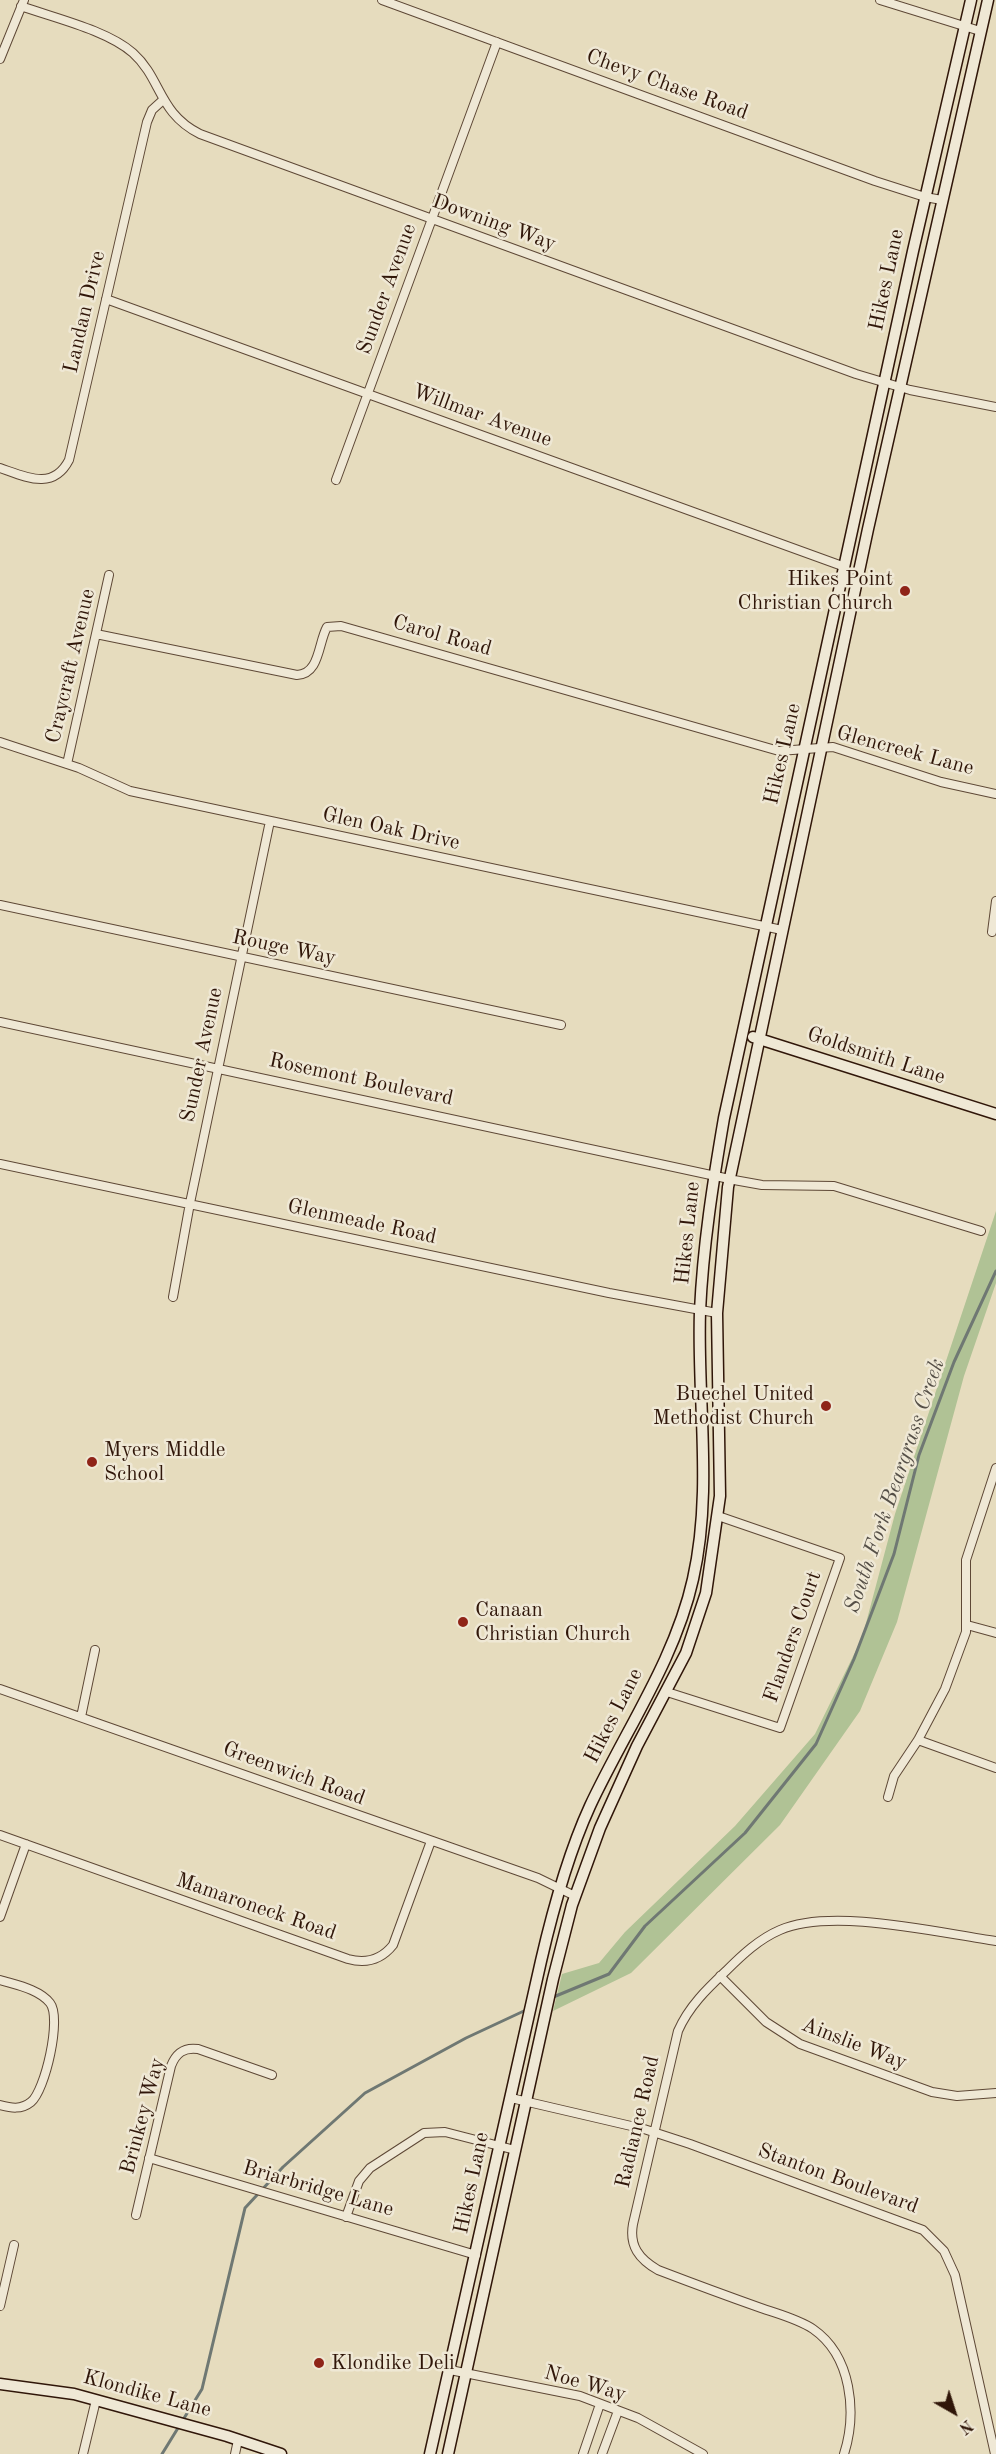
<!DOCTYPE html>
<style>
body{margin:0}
#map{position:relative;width:996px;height:2454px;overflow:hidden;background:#e6dcbe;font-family:"Old Standard TT",serif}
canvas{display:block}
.north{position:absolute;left:924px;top:2382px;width:60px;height:60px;-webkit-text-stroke:4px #efe8d5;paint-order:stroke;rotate:141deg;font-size:16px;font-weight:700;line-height:24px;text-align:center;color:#301609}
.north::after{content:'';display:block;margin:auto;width:21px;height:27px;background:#301609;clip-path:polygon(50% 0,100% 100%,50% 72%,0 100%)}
</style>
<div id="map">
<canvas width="996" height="2454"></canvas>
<div class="north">N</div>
</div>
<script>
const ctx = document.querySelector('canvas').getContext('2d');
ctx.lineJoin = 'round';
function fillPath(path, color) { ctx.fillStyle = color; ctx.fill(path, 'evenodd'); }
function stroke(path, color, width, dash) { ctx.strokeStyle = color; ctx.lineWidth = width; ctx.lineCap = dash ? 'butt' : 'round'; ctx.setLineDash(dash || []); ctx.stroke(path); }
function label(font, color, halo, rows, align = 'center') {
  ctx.font = font + ' "Old Standard TT",serif'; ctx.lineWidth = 5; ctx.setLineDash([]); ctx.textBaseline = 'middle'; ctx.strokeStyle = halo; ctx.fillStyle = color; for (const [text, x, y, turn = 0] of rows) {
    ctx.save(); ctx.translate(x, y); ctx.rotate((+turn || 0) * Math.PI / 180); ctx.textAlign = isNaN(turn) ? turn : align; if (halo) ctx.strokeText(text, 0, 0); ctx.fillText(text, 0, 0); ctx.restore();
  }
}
fillPath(new Path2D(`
 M 996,1211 L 996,1283 L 964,1376 L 897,1622 L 860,1711 L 780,1825 L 631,1973 L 553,2011 L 562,1974 L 599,1963 L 625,1932 L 735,1826 L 815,1734 L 862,1638 L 895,1514 Z`), '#b0c295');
stroke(new Path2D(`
 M 551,1998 L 609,1974 L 645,1926 L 745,1833 L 816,1744 L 854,1659 L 894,1554 L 919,1455 L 954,1362 L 996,1271
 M 162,2454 L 202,2389 L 245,2208 L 283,2167 L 365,2093 L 466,2038 L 526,2010`), '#6f7873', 3);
const street = new Path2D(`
 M 382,0 L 875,181 L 925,197 L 942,200
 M 880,0 L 980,31
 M 21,6 C 54,18 107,30 133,53 C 162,79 158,113 200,134 L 856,374 L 910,390 L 996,407
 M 0,59 L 24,0
 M 106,299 L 845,567
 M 0,468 C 26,477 53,491 69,460 L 147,122 L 152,110 L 163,100
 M 336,480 L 497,42
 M 96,634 L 297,675 C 320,674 318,643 327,627 L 341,626 L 779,751 L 833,747 L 941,782 L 996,794
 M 0,742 L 79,768 L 130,791 L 782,930
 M 67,764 L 109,575
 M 0,905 L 561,1025
 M 992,932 L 996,901
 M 0,1022 L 734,1180 L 762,1185 L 834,1186 L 981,1231
 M 0,1164 L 609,1293 L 717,1313
 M 173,1297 L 190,1203 L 270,821
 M 967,1625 L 996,1633
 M 0,1689 L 538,1878 L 575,1896
 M 667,1692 L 780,1728 L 840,1558 L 718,1516
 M 81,1717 L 95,1650
 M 918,1740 L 996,1768
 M 888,1797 L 894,1776 L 918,1740 L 945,1689 L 966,1632 L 966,1560 L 996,1468
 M 0,1835 L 348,1959 C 366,1964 381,1960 393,1945 L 431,1841
 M 0,1917 L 26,1844
 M 720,1976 L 766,2022 L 800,2044 L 932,2092 L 957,2096 L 996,2093
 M 0,1980 C 16,1985 39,1989 50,2003 C 62,2018 45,2091 31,2102 C 21,2110 11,2108 0,2105
 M 511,2098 L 644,2129 L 690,2144 L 923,2230 L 944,2251 L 955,2275 L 995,2454
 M 149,2158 L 476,2255
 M 136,2215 L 171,2066 C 176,2053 184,2047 198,2049 L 272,2075
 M 346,2217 L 359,2181 L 370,2168 L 424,2133 L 445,2132 L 515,2150
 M 0,2306 L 14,2245
 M 450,2370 L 580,2396 L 638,2418 L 703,2454
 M 83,2454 L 96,2400
 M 235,2454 L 238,2440
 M 583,2454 L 600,2404
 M 602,2454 L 618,2411
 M 844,2454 C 857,2413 852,2356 813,2329 C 798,2319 778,2314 761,2308 C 727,2296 692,2283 658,2270 C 639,2259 629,2246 633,2224 L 678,2031 C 689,2006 707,1989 726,1971 C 742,1955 759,1939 780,1930 C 832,1907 939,1933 996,1941`);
const secondary = new Path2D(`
 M 753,1037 L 996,1114
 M 0,2384 L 74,2394 L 227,2436 L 281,2454
 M 430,2454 L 541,1961 C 553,1909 568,1854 590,1806 C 625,1731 675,1660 693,1579 C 713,1491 697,1400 700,1311 C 703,1246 713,1182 724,1118 L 913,251 L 971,0
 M 448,2454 L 553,1979 L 572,1905 L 600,1828 L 637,1746 L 686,1653 L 706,1593 L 720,1496 L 717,1313 L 728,1187 L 868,529 L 988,0`);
stroke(street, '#5e4836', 10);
stroke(secondary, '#301609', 13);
stroke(street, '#efe8d5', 8);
stroke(secondary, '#efe8d5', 10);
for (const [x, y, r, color] of [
 [905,591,6,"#8f2418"],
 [826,1406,6,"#8f2418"],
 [92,1462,6,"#8f2418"],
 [463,1622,6,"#8f2418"],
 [319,2363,6,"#8f2418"]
]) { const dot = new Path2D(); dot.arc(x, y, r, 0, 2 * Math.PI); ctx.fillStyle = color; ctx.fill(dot); stroke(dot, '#efe8d5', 2); }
label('21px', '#301609', '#efe8d5', [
 ["Chevy Chase Road",667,85,20],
 ["Downing Way",494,223,20],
 ["Hikes Lane",887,280,-78],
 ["Sunder Avenue",387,289,-70],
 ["Landan Drive",85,312,-77],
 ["Willmar Avenue",482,416,20],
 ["Carol Road",442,636,16],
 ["Craycraft Avenue",71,666,-77],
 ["Glencreek Lane",905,751,15],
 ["Hikes Lane",783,754,-77],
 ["Glen Oak Drive",391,829,12],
 ["Rouge Way",284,948,12],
 ["Sunder Avenue",202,1055,-78],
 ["Goldsmith Lane",876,1056,18],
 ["Rosemont Boulevard",361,1080,12],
 ["Glenmeade Road",362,1222,12],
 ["Hikes Lane",688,1233,-84],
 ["Flanders Court",793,1637,-71],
 ["Hikes Lane",614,1716,-63],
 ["Greenwich Road",294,1774,20],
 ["Mamaroneck Road",256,1907,19],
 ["Ainslie Way",854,2044,21],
 ["Brinkey Way",143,2116,-75],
 ["Radiance Road",638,2122,-77],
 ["Stanton Boulevard",838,2179,20],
 ["Hikes Lane",472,2183,-78],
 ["Briarbridge Lane",318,2189,16],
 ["Noe Way",585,2384,16],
 ["Klondike Lane",147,2394,15]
]);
label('21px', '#301609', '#efe8d5', [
 ["Hikes Point",893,579,"right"],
 ["Christian Church",893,603,"right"],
 ["Buechel United",814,1394,"right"],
 ["Methodist Church",814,1418,"right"],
 ["Myers Middle",104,1450],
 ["School",104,1474],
 ["Canaan",475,1610],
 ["Christian Church",475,1634],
 ["Klondike Deli",331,2363]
], 'left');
label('italic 22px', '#554f47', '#efe8d5', [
 ["South Fork Beargrass Creek",895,1486,-71]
]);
</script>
